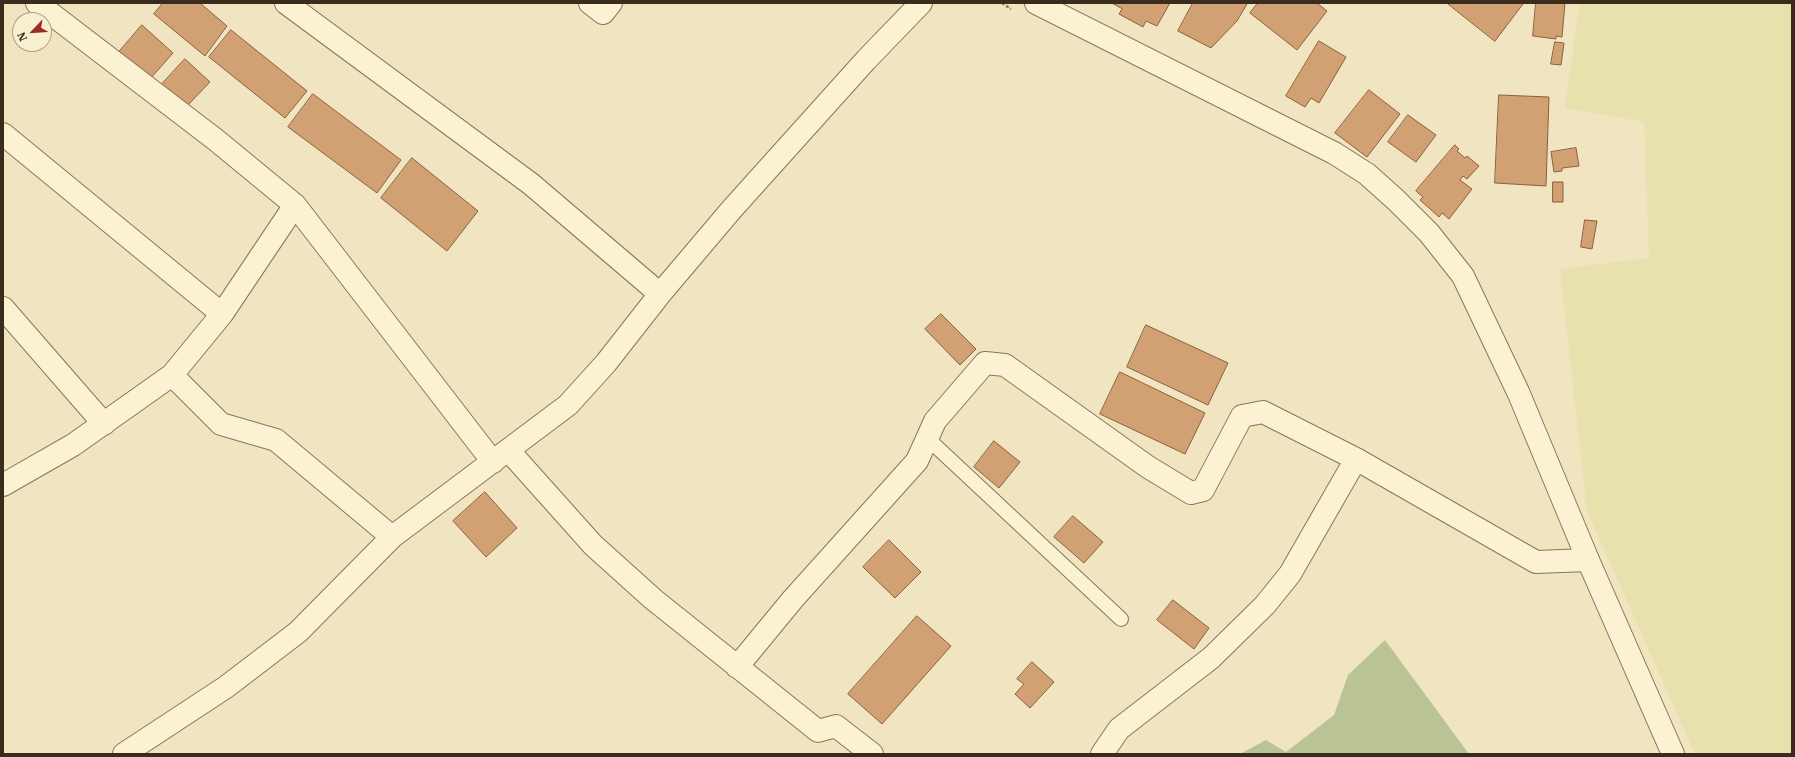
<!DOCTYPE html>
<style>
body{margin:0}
#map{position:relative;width:1795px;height:757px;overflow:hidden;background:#f0e5c0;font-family:"IBM Plex Serif",serif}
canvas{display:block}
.frame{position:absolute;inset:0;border:4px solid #392c1c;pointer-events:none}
.north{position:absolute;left:12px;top:12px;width:40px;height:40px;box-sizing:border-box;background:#f7efd0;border:1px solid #aba188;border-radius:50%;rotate:245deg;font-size:11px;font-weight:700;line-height:16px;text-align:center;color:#392c1c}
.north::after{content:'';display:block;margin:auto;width:14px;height:18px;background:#9d2a23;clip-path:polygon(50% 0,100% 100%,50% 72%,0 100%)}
</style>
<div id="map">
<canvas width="1795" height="757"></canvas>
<div class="frame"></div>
<div class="north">N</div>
</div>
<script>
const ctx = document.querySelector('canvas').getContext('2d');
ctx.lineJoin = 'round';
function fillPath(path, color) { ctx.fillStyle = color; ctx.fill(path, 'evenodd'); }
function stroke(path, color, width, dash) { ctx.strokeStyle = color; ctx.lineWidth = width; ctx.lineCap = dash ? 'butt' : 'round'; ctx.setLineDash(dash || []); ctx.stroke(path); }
fillPath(new Path2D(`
 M 1580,3 L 1792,3 L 1792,754 L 1695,754 L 1587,511 L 1560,269 L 1649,258 L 1644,122 L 1565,108 Z`), '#e7e1ad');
fillPath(new Path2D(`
 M 1385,640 L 1469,754 L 1240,754 L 1266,740 L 1286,752 L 1334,715 L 1348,675 Z`), '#bac393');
const building = new Path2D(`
 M 163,3 L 200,3 L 227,26 L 205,56 L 154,14 Z
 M 1112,3 L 1170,3 L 1157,26 L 1146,21 L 1143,27 L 1119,14 L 1122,9 Z
 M 1193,3 L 1245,3 L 1247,4 L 1237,21 L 1211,48 L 1178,31 Z
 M 1258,3 L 1317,3 L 1327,11 L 1297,50 L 1250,13 Z
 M 1447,3 L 1522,3 L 1523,4 L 1495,41 Z
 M 1536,3 L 1565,3 L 1562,37 L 1556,36 L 1556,39 L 1533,36 Z
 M 142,25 L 173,53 L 150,79 L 119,52 Z
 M 231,30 L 307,91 L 285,118 L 209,57 Z
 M 1319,41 L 1346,57 L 1319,103 L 1311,98 L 1305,107 L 1286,96 Z
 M 1555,42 L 1564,43 L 1561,65 L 1551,64 Z
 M 185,59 L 210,82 L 186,107 L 162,84 Z
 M 1369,90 L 1400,114 L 1367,157 L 1335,133 Z
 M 313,94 L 401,160 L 377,193 L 288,127 Z
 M 1499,95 L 1549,97 L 1546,186 L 1495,183 Z
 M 1408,115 L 1436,135 L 1416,162 L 1388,142 Z
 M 1455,145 L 1459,149 L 1457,151 L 1465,158 L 1467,156 L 1479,166 L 1467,179 L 1463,176 L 1460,180 L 1472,189 L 1449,219 L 1442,213 L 1439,217 L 1420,200 L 1423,197 L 1416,191 Z
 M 1576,148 L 1579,166 L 1562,168 L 1562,171 L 1554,172 L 1551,152 Z
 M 412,158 L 478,211 L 447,251 L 381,198 Z
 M 1553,182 L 1563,182 L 1563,202 L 1553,202 Z
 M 1585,220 L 1597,221 L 1592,249 L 1581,247 Z
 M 941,314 L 976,349 L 960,365 L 925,329 Z
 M 1146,325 L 1228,363 L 1208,405 L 1127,367 Z
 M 1120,372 L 1205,413 L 1185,454 L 1100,414 Z
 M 994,441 L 1020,462 L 999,488 L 974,467 Z
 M 485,492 L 517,528 L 486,557 L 453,521 Z
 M 1073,516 L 1103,542 L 1084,563 L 1054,537 Z
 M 889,540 L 921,572 L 895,598 L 863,567 Z
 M 1173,600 L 1209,628 L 1194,649 L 1157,620 Z
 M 917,616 L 951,646 L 882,724 L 848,694 Z
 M 1032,662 L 1054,682 L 1030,708 L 1015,694 L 1024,684 L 1017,679 Z`);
fillPath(building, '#d1a073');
stroke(building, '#8b603b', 1);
const service = new Path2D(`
 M 927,438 L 1121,619`);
const minor = new Path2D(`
 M 286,3 L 531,184 L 660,294
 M 590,3 L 603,13 L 611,3
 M 3,134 L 222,314
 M 295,205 L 493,462
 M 3,308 L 104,424
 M 172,375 L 221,424 L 276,440 L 392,537
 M 509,451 L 593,545 L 653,599 L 818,731 L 836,726 L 872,754
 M 3,485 L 73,445 L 172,375 L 222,314 L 295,205 L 216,140 L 37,3
 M 737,667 L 793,599 L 917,461 L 935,421 L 985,363 L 1005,365 L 1148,467 L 1191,493 L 1203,490 L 1242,416 L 1263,412 L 1356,459 L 1536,562 L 1588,560
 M 124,754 L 226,687 L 298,632 L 392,537 L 568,405 L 606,363 L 660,294 L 732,209 L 866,60 L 921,3
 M 1102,754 L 1119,729 L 1211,658 L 1265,605 L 1290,574 L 1356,459`);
const tertiary = new Path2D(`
 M 1036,3 L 1334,153 L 1367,174 L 1396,200 L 1429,233 L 1463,276 L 1519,394 L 1588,560 L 1673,754`);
stroke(service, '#8a7657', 16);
stroke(minor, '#8a7657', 24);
stroke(tertiary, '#8a7657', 24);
stroke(new Path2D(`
 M 1002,3 L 1011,9`), '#8a7657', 2.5, [3, 2]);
stroke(service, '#fbf2d3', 14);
stroke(minor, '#fbf2d3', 22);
stroke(tertiary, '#fbf2d3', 22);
</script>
